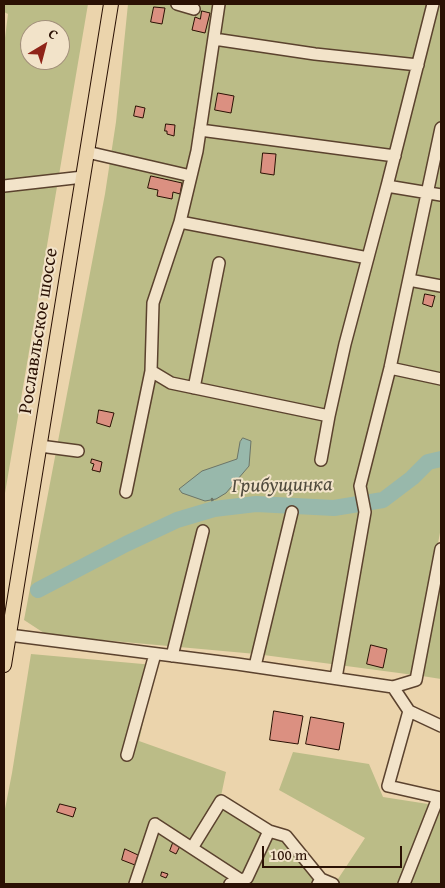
<!DOCTYPE html>
<meta charset="utf-8">
<style>
body{margin:0}
#map{position:relative;width:445px;height:888px;overflow:hidden;background:#ebd4ac;font-family:"Gentium Book Plus",serif}
canvas{display:block}
.frame{position:absolute;inset:0;border:5px solid #2b1104;pointer-events:none}
.north{position:absolute;left:20px;top:20px;width:50px;height:50px;box-sizing:border-box;background:#f2e3c9;border:1px solid #a28f7a;border-radius:50%;rotate:37deg;font-size:14px;font-weight:700;line-height:20px;text-align:center;color:#2b1104}
.north::after{content:'';display:block;margin:auto;width:18px;height:22px;background:#8f2418;clip-path:polygon(50% 0,100% 100%,50% 72%,0 100%)}
.scale{position:absolute;left:262px;top:846px;width:140px;height:22px;box-sizing:border-box;border:2px solid #2b1104;border-top:0;padding-left:6px;font-size:15px;line-height:18px;white-space:nowrap;color:#2b1104;-webkit-text-stroke:4px #f2e3c9;paint-order:stroke}
</style>
<div id="map">
<canvas width="445" height="888"></canvas>
<div class="frame"></div>
<div class="north">С</div>
<div class="scale">100 m</div>
</div>
<script>
const ctx = document.querySelector('canvas').getContext('2d');
ctx.lineJoin = 'round';
function fillPath(path, color) { ctx.fillStyle = color; ctx.fill(path, 'evenodd'); }
function stroke(path, color, width, dash) { ctx.strokeStyle = color; ctx.lineWidth = width; ctx.lineCap = dash ? 'butt' : 'round'; ctx.setLineDash(dash || []); ctx.stroke(path); }
function label(font, color, halo, rows, align = 'center') {
  ctx.font = font + ' "Gentium Book Plus",serif'; ctx.lineWidth = 4; ctx.setLineDash([]); ctx.textBaseline = 'middle'; ctx.strokeStyle = halo; ctx.fillStyle = color; for (const [text, x, y, turn = 0] of rows) {
    ctx.save(); ctx.translate(x, y); ctx.rotate((+turn || 0) * Math.PI / 180); ctx.textAlign = isNaN(turn) ? turn : align; if (halo) ctx.strokeText(text, 0, 0); ctx.fillText(text, 0, 0); ctx.restore();
  }
}
fillPath(new Path2D(`
 M 4,4 L 88,4 L 4,499 L 4,46 L 8,14 L 4,12 ZM 30,30 L 60,30 L 60,60 L 30,60 Z
 M 128,4 L 441,4 L 441,527 L 414,675 L 256,654 L 47,635 L 24,620 L 105,194 L 116,122 Z
 M 441,562 L 441,679 L 422,676 Z
 M 31,654 L 143,664 L 156,663 L 139,741 L 226,772 L 221,796 L 286,833 L 326,878 L 336,882 L 365,838 L 279,790 L 293,752 L 369,764 L 383,797 L 441,806 L 441,884 L 4,884 L 4,814 L 12,773 Z`), '#bbbc87');
const water = new Path2D(`
 M 243,438 L 251,441 L 249,466 L 226,493 L 216,499 L 205,501 L 182,493 L 179,489 L 202,471 L 237,459 L 240,442 Z`);
fillPath(water, '#98b8ab');
stroke(water, '#6c7568', 1);
stroke(new Path2D(`
 M 212,499 L 214,509`), '#6c7568', 2.5);
stroke(new Path2D(`
 M 38,590 L 126,544 L 177,520 L 214,509 L 256,504 L 334,508 L 383,500 L 412,478 L 428,462 L 441,459`), '#98b8ab', 16);
const building = new Path2D(`
 M 154,7 L 165,8 L 162,24 L 151,22 Z
 M 202,11 L 210,13 L 205,33 L 192,30 L 195,17 L 200,19 Z
 M 218,93 L 234,96 L 231,113 L 215,110 Z
 M 136,106 L 145,108 L 143,118 L 134,116 Z
 M 166,124 L 175,125 L 174,136 L 167,134 L 167,131 L 165,131 Z
 M 263,153 L 276,154 L 274,175 L 261,173 Z
 M 151,176 L 182,183 L 180,194 L 173,192 L 172,199 L 157,196 L 158,190 L 148,188 Z
 M 425,294 L 435,296 L 432,307 L 423,304 Z
 M 99,410 L 114,413 L 110,427 L 97,423 Z
 M 92,459 L 102,462 L 100,472 L 92,470 L 94,464 L 91,463 Z
 M 371,645 L 387,649 L 383,668 L 367,664 Z
 M 274,711 L 303,716 L 298,744 L 270,740 Z
 M 311,717 L 344,723 L 339,750 L 306,744 Z
 M 60,804 L 76,808 L 73,817 L 57,812 Z
 M 173,843 L 180,846 L 176,854 L 170,851 Z
 M 125,849 L 138,855 L 135,865 L 122,860 Z
 M 162,872 L 168,874 L 166,878 L 161,876 Z`);
fillPath(building, '#db9081');
stroke(building, '#2b1104', 1);
const minor = new Path2D(`
 M 177,4 L 194,9
 M 214,39 L 315,54 L 418,65
 M 200,130 L 395,156
 M 87,152 L 191,176
 M 4,186 L 83,177
 M 387,186 L 433,4
 M 180,222 L 197,151 L 219,4
 M 368,258 L 180,222 L 153,303 L 151,371 L 171,383 L 329,416 L 345,344 L 387,186 L 441,195
 M 409,280 L 441,286
 M 390,368 L 441,379
 M 194,388 L 219,263
 M 40,446 L 78,451
 M 321,460 L 329,416
 M 126,492 L 151,371
 M 9,635 L 237,664 L 393,687 L 409,711 L 441,726
 M 172,656 L 203,531
 M 255,666 L 292,512
 M 336,678 L 365,512 L 360,486 L 390,368 L 441,128
 M 393,687 L 416,680 L 441,549
 M 409,711 L 388,786 L 441,798
 M 127,755 L 155,654
 M 192,848 L 221,801 L 269,831
 M 321,879 L 333,884
 M 135,884 L 155,824 L 241,880
 M 230,884 L 247,878 L 269,831 L 286,836 L 321,879 L 318,884
 M 404,884 L 438,798`);
const major = new Path2D(`
 M 4,665 L 111,4`);
stroke(minor, '#5b422e', 14);
stroke(major, '#2b1104', 16);
stroke(minor, '#f2e3c9', 11);
stroke(major, '#ebd4ac', 14);
label('19px', '#2b1104', '#f2e3c9', [
 ["Рославльское шоссе",39,331,-81]
]);
label('italic 20px', '#514b3e', '#f2e3c9', [
 ["Грибущинка",282,486,-1]
]);
</script>
